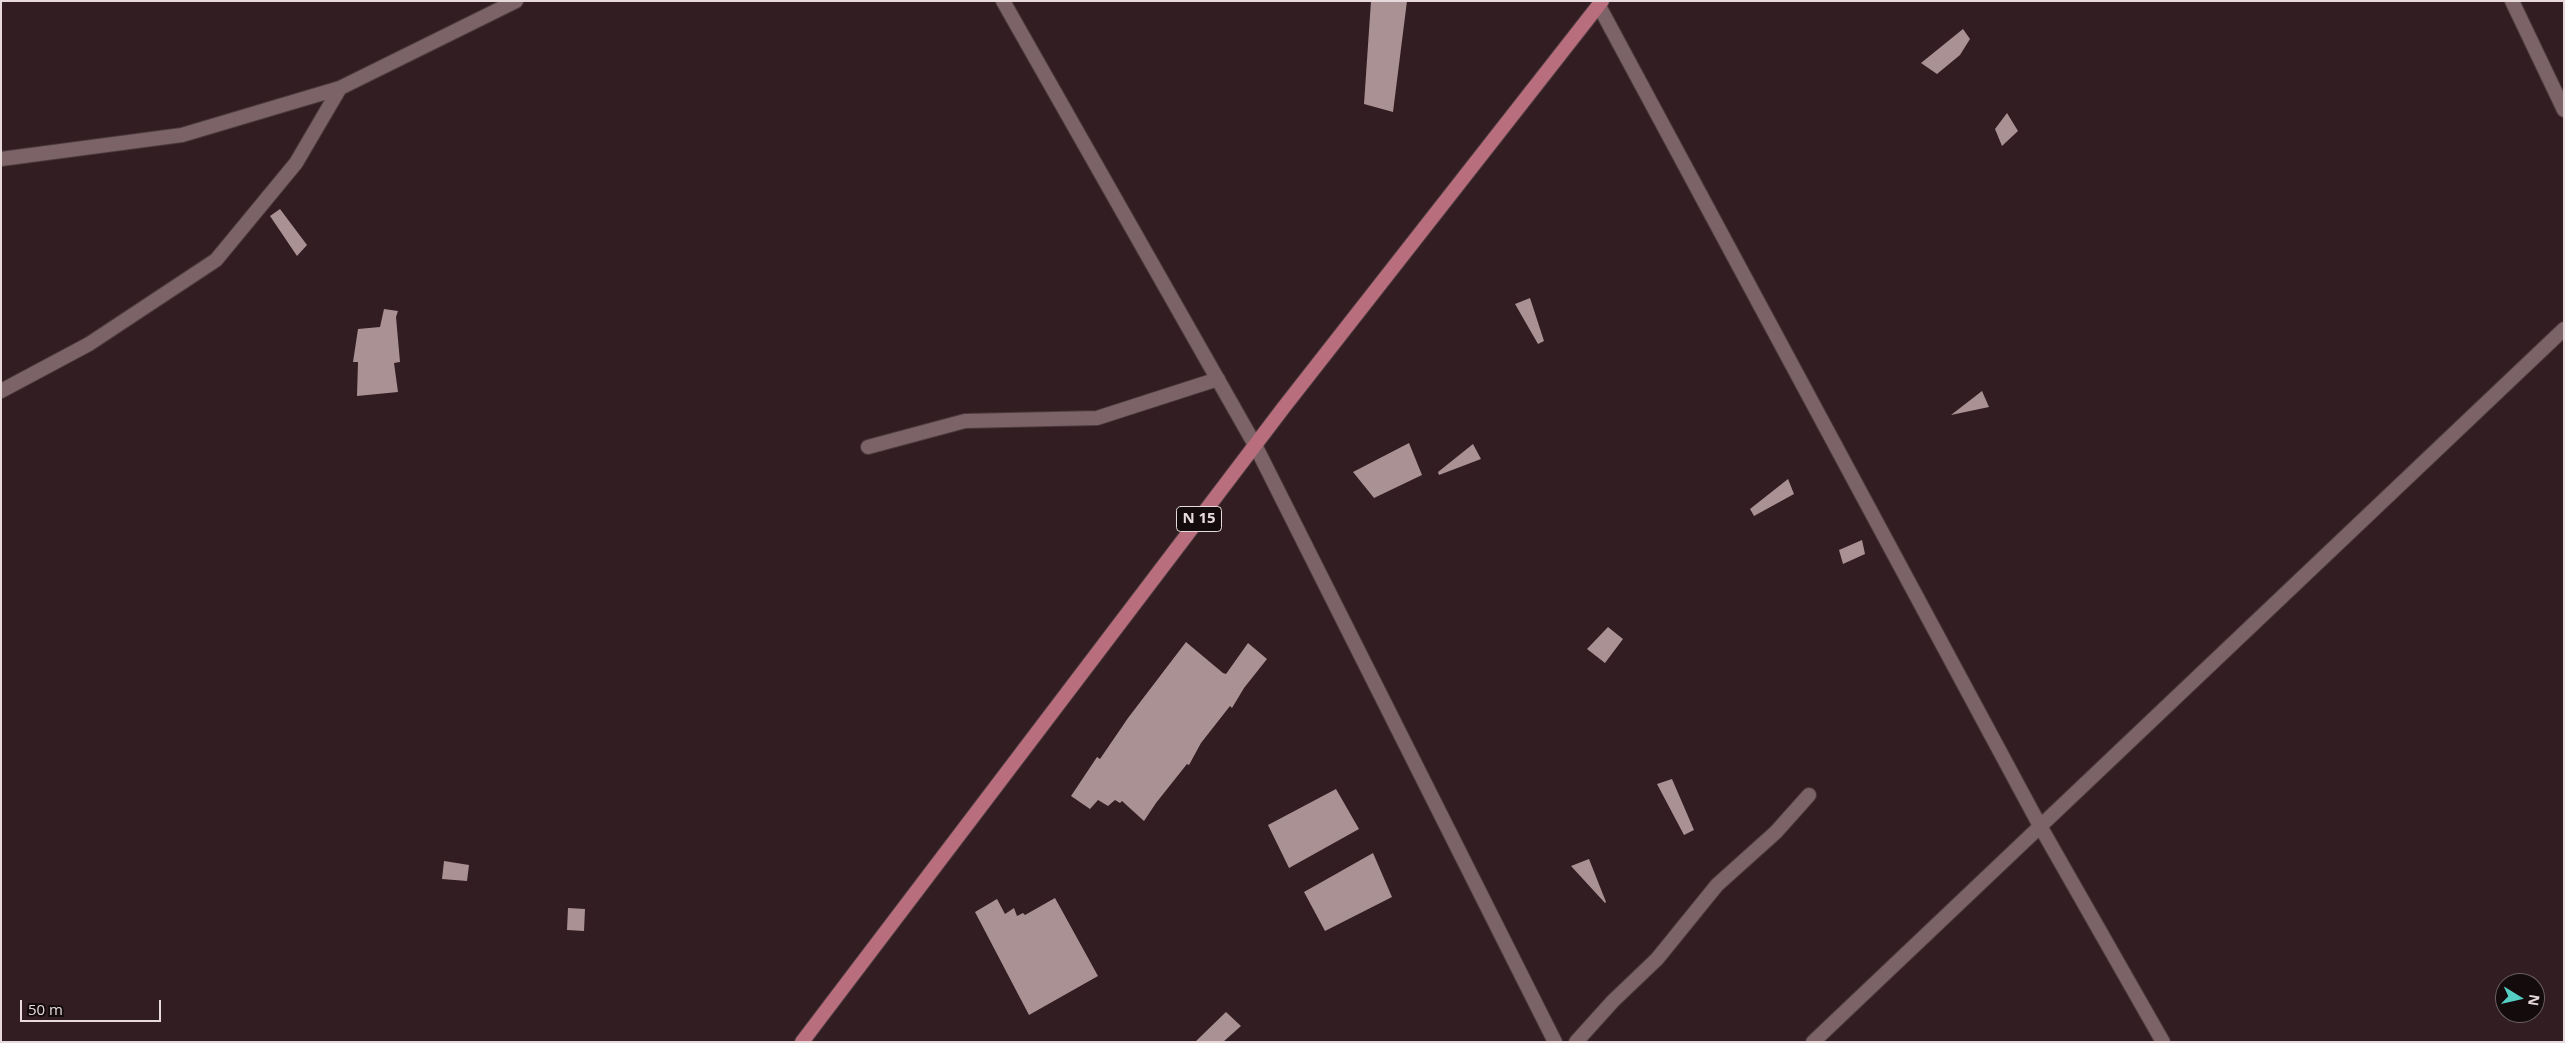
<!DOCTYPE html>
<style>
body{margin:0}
#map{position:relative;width:2565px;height:1043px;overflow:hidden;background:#321e22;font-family:"Open Sans",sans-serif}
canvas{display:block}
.frame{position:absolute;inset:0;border:2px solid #e8dadc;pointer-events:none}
.north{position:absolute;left:2495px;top:973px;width:50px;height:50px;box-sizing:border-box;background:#140b0c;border:1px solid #695e5f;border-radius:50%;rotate:99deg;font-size:14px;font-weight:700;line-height:20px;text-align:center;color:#e8dadc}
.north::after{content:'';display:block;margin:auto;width:18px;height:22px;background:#55cec4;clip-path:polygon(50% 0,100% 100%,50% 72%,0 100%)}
.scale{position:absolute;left:20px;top:1000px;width:141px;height:22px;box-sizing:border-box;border:2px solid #e8dadc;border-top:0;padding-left:6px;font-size:15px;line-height:18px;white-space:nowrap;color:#e8dadc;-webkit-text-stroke:4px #140b0c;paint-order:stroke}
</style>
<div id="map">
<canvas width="2565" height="1043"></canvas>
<div class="frame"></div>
<div class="north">N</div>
<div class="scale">50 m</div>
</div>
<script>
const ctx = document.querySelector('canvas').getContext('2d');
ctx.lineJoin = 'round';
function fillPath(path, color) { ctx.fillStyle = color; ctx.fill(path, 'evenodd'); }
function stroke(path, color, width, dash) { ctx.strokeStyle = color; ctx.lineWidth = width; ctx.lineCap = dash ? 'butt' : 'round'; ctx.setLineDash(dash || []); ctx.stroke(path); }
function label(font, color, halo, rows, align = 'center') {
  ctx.font = font + ' "Open Sans",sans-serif'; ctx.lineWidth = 5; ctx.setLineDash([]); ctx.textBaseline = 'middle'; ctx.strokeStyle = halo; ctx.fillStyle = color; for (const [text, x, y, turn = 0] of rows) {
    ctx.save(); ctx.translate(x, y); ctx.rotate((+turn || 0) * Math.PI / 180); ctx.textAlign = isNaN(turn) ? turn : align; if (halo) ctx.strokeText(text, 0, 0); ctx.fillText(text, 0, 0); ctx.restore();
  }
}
fillPath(new Path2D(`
 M 1371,1 L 1407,1 L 1393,112 L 1364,104 Z
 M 1963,29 L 1970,39 L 1960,55 L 1937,74 L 1921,63 Z
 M 2007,113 L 2018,131 L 2002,146 L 1995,129 Z
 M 280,209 L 307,245 L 297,256 L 270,216 Z
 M 1530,298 L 1544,341 L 1538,344 L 1515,304 Z
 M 384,309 L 398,311 L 396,317 L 400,362 L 394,363 L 398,392 L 357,396 L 358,362 L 353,362 L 358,329 L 380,327 Z
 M 1982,391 L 1989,407 L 1951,415 Z
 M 1409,443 L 1422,475 L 1374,498 L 1353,472 Z
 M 1473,444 L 1481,459 L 1439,475 L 1438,472 Z
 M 1788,479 L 1794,494 L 1754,516 L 1750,509 Z
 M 1862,540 L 1865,554 L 1843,564 L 1839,550 Z
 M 1608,627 L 1623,639 L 1605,663 L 1587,649 Z
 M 1186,642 L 1223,673 L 1226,674 L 1248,643 L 1267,659 L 1244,688 L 1232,708 L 1230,706 L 1201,743 L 1189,765 L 1187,764 L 1156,803 L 1144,821 L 1122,801 L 1120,803 L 1115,800 L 1108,806 L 1098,800 L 1090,809 L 1071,796 L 1097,757 L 1100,759 L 1128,718 Z
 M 1672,779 L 1694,830 L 1684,835 L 1657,784 Z
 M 1336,789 L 1359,829 L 1289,868 L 1268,825 Z
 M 1373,853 L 1392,897 L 1325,931 L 1304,892 Z
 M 1589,859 L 1606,902 L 1605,903 L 1571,866 Z
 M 444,861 L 469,865 L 467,881 L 442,879 Z
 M 1055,898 L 1098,976 L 1029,1015 L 975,912 L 997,899 L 1005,914 L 1014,908 L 1017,916 L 1023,913 L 1025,915 Z
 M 568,908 L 585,909 L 584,931 L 567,930 Z
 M 1226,1012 L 1241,1026 L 1223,1042 L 1195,1042 Z`), '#aa9194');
const minor = new Path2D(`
 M 1003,1 L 1255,445 L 1555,1042
 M 2512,1 L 2564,110
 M 1599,6 L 2040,826 L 2163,1042
 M 1,159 L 182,135 L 340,88 L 516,1
 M 1,391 L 89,344 L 216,260 L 296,163 L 340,88
 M 868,447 L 965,421 L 1097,418 L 1218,379
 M 1576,1042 L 1613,1001 L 1657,959 L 1717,885 L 1776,832 L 1809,795
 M 1813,1042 L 2564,329`);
const primary = new Path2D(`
 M 802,1042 L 1284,407 L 1602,1`);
stroke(minor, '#4b3a3d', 16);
stroke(primary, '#4b3a3d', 16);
stroke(minor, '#7b6367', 14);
stroke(primary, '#b86e7d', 14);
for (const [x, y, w] of [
 [1199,519,45]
]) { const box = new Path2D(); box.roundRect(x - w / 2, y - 12.5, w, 25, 4); ctx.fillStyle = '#140b0c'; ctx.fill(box); stroke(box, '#e8dadc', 1); }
label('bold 15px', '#e8dadc', null, [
 ["N 15",1199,519]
]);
</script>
